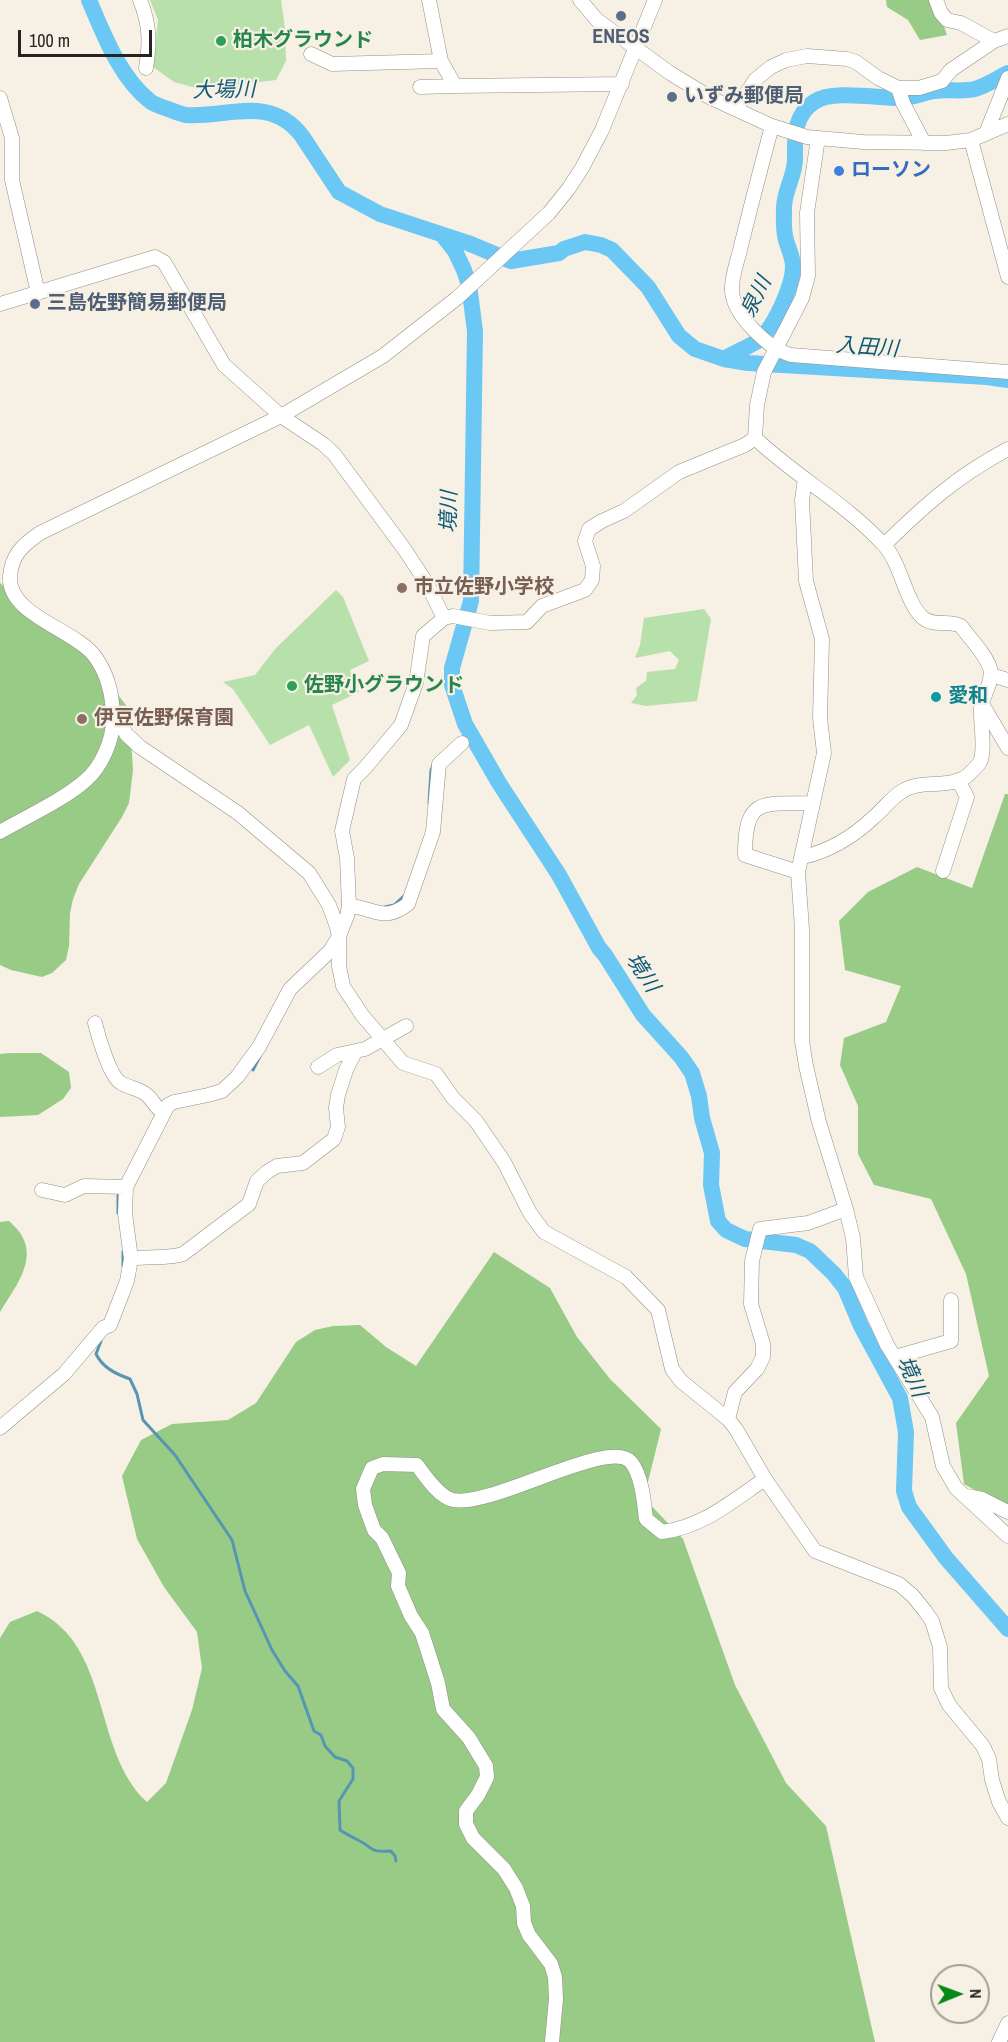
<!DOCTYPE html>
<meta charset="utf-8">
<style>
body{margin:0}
#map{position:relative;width:1008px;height:2042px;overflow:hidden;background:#f7f0e5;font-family:"Archivo Narrow",sans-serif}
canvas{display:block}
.north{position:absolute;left:930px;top:1964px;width:60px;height:60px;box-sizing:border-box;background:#f7f0e5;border:2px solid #a39e96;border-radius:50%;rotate:89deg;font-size:16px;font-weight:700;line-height:24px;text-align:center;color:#262420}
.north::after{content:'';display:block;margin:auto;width:21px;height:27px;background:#048a15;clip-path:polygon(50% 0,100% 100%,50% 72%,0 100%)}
.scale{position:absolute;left:18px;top:30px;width:134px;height:27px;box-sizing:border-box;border:3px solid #262420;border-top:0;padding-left:8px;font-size:18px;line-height:21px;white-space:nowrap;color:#262420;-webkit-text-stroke:4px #f7f0e5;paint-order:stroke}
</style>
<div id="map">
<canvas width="1008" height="2042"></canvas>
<div class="north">N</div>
<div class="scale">100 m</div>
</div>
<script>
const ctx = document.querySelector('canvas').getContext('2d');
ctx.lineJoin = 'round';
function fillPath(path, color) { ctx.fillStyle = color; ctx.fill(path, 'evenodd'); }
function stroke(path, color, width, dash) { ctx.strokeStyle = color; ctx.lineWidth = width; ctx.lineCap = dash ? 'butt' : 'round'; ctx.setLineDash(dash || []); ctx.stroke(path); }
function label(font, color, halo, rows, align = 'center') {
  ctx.font = font + ' "Archivo Narrow","Noto Sans JP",sans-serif'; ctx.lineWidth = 4.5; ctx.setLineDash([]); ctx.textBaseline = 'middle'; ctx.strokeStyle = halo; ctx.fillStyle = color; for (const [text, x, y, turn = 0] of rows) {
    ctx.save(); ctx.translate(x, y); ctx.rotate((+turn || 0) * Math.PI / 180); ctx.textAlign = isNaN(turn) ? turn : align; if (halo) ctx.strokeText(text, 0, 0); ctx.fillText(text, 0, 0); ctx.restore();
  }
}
fillPath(new Path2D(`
 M 150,0 L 281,0 L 285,29 L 286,61 L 276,80 L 200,89 L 174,82 L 153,67 L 158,20 Z
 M 336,590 L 343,597 L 369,661 L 350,670 L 359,692 L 332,705 L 350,760 L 333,777 L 309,725 L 270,745 L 233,689 L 223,682 L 255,675 L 276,648 Z
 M 704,609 L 711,619 L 697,701 L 646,706 L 631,703 L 637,695 L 636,688 L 646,681 L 647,672 L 675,669 L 679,660 L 670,651 L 635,658 L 640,645 L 644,618 Z`), '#b8e0aa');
fillPath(new Path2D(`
 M 886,0 L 935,0 L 947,35 L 920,40 L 908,20 L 887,7 Z
 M 0,583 L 78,643 L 129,709 L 133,770 L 129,803 L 122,817 L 79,884 L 73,899 L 70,913 L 69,946 L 66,960 L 52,973 L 42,977 L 11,970 L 0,965 Z
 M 1005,794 L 1008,794 L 1008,1509 L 964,1484 L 956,1423 L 989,1376 L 966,1274 L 931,1199 L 874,1185 L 858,1154 L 858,1106 L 840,1065 L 844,1038 L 886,1022 L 901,986 L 845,970 L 839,921 L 868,892 L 917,867 L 972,888 Z
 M 10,1053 L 41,1053 L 69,1072 L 71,1088 L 63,1099 L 38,1115 L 0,1117 L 0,1054 Z
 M 9,1221 C 13,1225 19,1230 22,1236 C 37,1262 13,1290 0,1312 L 0,1222 Z
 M 494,1252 L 550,1288 L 577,1337 L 610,1379 L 661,1429 L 644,1498 L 683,1539 L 735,1685 L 786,1783 L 826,1826 L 875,2042 L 0,2042 L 0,1638 L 10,1622 L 37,1611 C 112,1646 92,1752 147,1802 L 166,1783 L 192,1710 L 202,1668 L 197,1632 L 164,1587 L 137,1539 L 122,1476 L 141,1440 L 172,1424 L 228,1420 L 256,1403 L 296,1342 L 315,1330 L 333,1326 L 360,1325 L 386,1347 L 416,1366 Z`), '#97cb86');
stroke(new Path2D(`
 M 467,733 L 469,731
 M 429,803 L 431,770 L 433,765
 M 385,907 L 394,905 L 405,895
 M 253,1070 L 260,1056
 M 118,1213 L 118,1196 L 120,1190
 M 123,1266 L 123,1252
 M 101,1341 L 96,1354 C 103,1368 116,1374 130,1379 L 137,1394 L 143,1420 L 175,1455 L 232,1540 L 245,1591 L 272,1650 L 285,1671 L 298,1686 L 314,1731 L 321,1735 L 325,1746 L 335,1757 L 347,1761 L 353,1768 L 353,1779 L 339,1801 L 340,1830 C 346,1834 352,1837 358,1840 C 376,1849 367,1852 391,1851 L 395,1856 L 396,1861`), '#5696b4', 3);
stroke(new Path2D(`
 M 89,0 C 104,35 120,78 151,102 C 156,105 162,107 168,109 C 173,111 180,114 186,115 C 228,118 270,94 302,136 L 339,192 L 380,214 L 468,243 L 511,261 L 559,253 L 564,249 L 585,242 L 601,245 L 612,250 L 648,287 L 679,336 L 695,349 L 724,359 L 748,363 L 987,377 L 1008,380
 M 444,237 L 455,251 L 464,270 L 469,285 L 475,331 L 471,601 L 452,668 L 452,685 L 465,724 L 499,783 L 559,875 L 599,948 L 605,955 L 643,1015 L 681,1057 L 692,1073 L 699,1096 L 702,1118 L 712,1153 L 711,1185 L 718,1221 L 726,1230 L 745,1239 L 796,1245 L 810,1251 L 834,1274 L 845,1288 L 861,1326 L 900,1398 L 906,1432 L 904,1491 L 909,1507 L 946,1558 L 1008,1629
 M 724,359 C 734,353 746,348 756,342 C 773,331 793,286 793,266 C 793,257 788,248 786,240 C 783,230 784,218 784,208 C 784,191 795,176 795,159 C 795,138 793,116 814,102 C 833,89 880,99 903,98 C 914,97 924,93 934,91 C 947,89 963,92 975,89 C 986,86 998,78 1008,73`), '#6bc7f3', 16);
const minor = new Path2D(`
 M 140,0 C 150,25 150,42 146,68
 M 429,0 L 441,61 L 455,86 L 622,84
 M 580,0 L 597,20 L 670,73 L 711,98 L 772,126 L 807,137 L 863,142 L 946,143 L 971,140 L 1008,124
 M 936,0 L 941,13 L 947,20 L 961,23 L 994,41
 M 311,54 L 332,64 L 441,61
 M 420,87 L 455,86
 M 898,88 L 903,103 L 924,143
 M 0,98 L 12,138 L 12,180 L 38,293
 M 736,109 L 756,79 L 771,67 L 786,60 L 807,56 L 847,59 L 856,62 L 878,78 L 898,88 L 919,88 L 942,81 L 951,70 L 994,41 L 1008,36
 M 772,126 C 761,167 750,209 740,250 C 737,263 731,278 732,291 C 733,315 769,349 791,355 L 1008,372
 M 986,133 L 1008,78
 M 971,140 L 1008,277
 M 0,304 L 155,257 L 164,262 L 224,365 L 281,416 L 323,444 L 334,454 L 405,550 L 426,582 L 444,618
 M 755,438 C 795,476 845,503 883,544 C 901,562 905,601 922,617 C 932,627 949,620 961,626 C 970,639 985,653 990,668 C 994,680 983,695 981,708 C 980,723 986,750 980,762 C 978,766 970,773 967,776 C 948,790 920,778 901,792 C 890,799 884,809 874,817 C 854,836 829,851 803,857
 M 755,438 L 757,405 L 764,372 L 802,298 L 808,276 L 807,213 L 818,138
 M 805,479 L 802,500 L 806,581 L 822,639 L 820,718 L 824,753 L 798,872 L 802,929 L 802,1041 L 806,1066 L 819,1122 L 846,1209 L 853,1238 L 856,1277 L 887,1345 L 932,1417 L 943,1466 L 956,1488 L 1008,1536
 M 884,545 C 925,505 957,476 1008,449
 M 991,675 L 1008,680
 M 982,704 L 1008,748
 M 113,710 L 126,734 L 140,747 L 238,813 L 309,873 L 329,905 L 337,927 L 339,936 L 339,966 L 343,986 L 362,1015 L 403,1063 L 436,1074 L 453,1098 L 476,1121 L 504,1162 L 530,1213 L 544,1232 L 626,1277 L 658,1310 L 672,1369 L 681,1381 L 728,1419 L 736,1429 L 765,1479 L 815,1551 L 899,1584 L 913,1596 L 925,1611 L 932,1621 L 940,1647 L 941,1688 L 949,1705 L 983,1746 L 989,1759 L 992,1780 L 999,1802 L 1008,1818
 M 0,832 C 26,817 65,799 86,780 C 102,766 113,740 113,719 C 113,695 108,673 93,654 C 72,629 7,614 10,576 C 12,554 23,545 40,533 L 281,416 L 383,356 L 457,298 L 549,213 L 569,188 L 582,168 L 602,130 L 655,0
 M 943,871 L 967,797 L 958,780
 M 798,872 L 745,855 C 745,795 763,805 813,803
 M 349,906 C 376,908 383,923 408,904 L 433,832 L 439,764 L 462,743
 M 95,1023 C 98,1036 110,1077 121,1083 C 129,1088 139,1088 147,1095 C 154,1101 155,1108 163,1112
 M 318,1067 L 337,1055 L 365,1049 L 406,1026
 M 42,1190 L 65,1195 L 84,1186 L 126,1187
 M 131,1259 C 148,1256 167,1259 183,1254 L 249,1204 L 257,1181 L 267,1172 L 277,1166 L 303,1163 L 334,1139 L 338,1127 L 336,1108 L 338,1095 L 346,1070 L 355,1052
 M 895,1357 L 951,1341 L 951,1300
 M 728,1419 L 735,1392 L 757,1369 L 763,1357 L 763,1344 L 751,1304 L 752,1261 L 760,1229 L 808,1223 L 846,1209
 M 0,1428 L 64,1374 L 103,1328 L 110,1325 L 127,1281 L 131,1259 L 125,1213 L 126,1187 L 168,1105 L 174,1102 L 208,1095 L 222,1091 L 237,1077 L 259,1047 L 290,989 L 330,951 L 339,936 L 347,916 L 349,906 L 347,858 L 342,831 L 354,779 L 365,768 L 401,725 L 416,683 L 423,636 L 444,618 L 453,616 L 490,623 L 527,622 L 542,606 L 585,590 L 592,580 L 593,566 L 585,541 L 589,529 L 602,521 L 624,511 L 679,472 L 745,445 L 755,438
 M 966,1496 L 982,1499 L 1008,1512
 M 552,2042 L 556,1999 L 555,1977 L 551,1964 L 529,1935 L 524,1923 L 523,1906 L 516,1888 L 504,1869 L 473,1838 L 466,1824 L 466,1811 L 478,1795 L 487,1777 L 486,1766 L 469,1738 L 443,1709 L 438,1683 L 422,1633 L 411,1616 L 398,1586 L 399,1573 L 382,1538 L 374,1530 L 365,1505 L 363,1489 L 372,1468 L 383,1464 L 417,1465 C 425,1476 439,1497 453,1500 C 492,1508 609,1437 631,1462 C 642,1476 644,1502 646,1519 L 662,1532 C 703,1527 732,1501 765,1479
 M 999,2042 L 1008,2023`);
stroke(minor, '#958e85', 15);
stroke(minor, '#fff', 14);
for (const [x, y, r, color] of [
 [621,16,6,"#5c6f8a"],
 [221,41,6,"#2e9e5b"],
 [672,97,6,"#5c6f8a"],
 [839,171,6,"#3f7fe0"],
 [35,304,6,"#5c6f8a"],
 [402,588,6,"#8d6e63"],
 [292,686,6,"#2e9e5b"],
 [936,697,6,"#0f9aa8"],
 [82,719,6,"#8d6e63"]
]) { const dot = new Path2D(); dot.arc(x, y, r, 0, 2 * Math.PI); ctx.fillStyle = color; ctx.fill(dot); stroke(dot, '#f7f0e5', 2); }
label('bold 20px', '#4e5e75', '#f7f0e5', [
 ["ENEOS",621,38,"center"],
 ["いずみ郵便局",684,97],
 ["三島佐野簡易郵便局",47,304]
], 'left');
label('bold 20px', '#27864d', '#f7f0e5', [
 ["柏木グラウンド",233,41],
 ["佐野小グラウンド",304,686]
], 'left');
label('bold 20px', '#366cbe', '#f7f0e5', [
 ["ローソン",851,171]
], 'left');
label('bold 20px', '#785e54', '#f7f0e5', [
 ["市立佐野小学校",414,588],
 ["伊豆佐野保育園",94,719]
], 'left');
label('bold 20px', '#0d838f', '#f7f0e5', [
 ["愛和",948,697]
], 'left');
label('italic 21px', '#0e5977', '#f7f0e5', [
 ["大場川",224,91,-1],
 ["泉川",757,297,-64],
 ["入田川",867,348,4],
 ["境川",450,512,-89],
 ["境川",642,973,57],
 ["境川",911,1377,66]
]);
</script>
